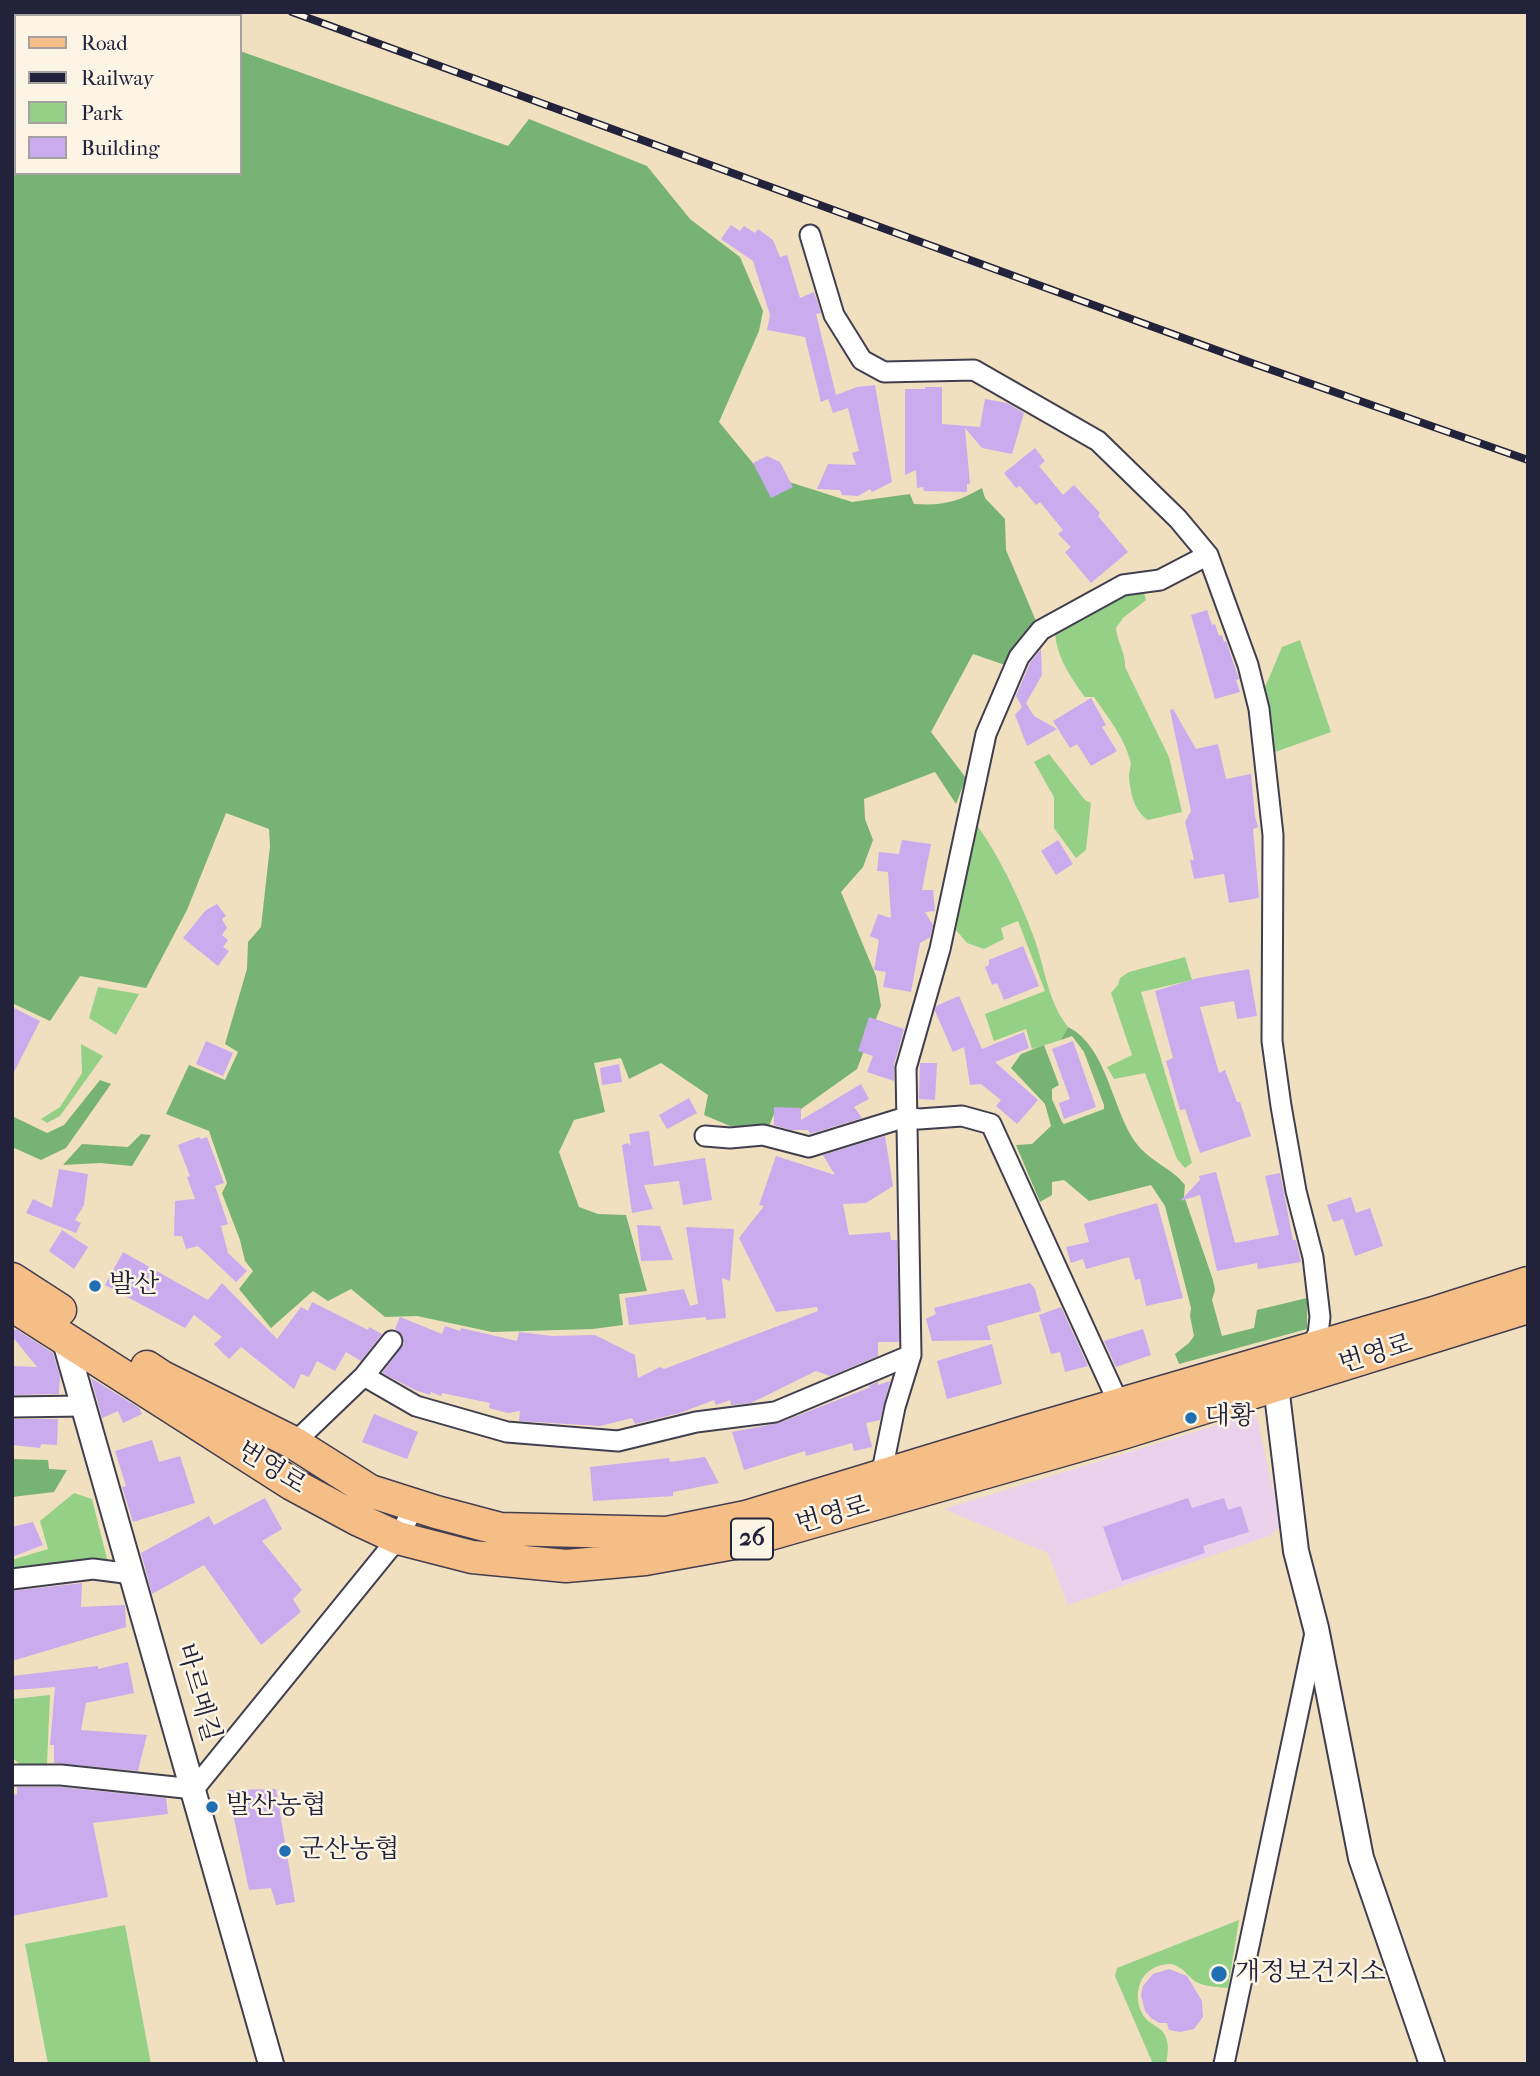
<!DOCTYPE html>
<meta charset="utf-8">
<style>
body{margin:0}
#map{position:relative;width:1540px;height:2076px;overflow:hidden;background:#f0e0c0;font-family:"IM FELL French Canon",serif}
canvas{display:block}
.frame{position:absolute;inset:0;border:14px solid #22223b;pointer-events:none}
.legend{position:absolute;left:14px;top:14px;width:228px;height:161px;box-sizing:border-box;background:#fcf5e5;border:2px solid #a5a1a1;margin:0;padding:9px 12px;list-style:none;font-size:21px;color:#22223b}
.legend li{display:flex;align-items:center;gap:14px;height:35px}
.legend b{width:35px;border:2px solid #a5a1a1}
</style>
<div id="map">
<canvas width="1540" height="2076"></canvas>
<div class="frame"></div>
<ul class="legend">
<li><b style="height:9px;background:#f6be87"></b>Road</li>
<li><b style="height:9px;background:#22223b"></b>Railway</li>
<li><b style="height:19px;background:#94d187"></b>Park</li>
<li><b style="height:19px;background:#c9abee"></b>Building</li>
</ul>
</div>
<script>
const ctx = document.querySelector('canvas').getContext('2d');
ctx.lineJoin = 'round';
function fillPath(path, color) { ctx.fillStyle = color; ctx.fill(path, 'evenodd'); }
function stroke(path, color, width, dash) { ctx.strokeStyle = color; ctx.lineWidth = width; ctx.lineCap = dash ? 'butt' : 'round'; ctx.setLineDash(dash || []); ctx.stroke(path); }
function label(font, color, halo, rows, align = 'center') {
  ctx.font = font + ' "IM FELL French Canon","Noto Serif KR",serif'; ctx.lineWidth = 5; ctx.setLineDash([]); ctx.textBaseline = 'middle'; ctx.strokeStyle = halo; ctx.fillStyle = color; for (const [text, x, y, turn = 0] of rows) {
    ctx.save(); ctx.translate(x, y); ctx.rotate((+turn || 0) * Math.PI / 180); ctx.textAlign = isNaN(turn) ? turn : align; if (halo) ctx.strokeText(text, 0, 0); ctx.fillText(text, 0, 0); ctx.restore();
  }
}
fillPath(new Path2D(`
 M 1256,1413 L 1281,1526 L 1269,1536 L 1068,1605 L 1048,1553 L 944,1509 Z`), '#ebd1eb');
fillPath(new Path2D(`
 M 1127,592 L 1144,593 L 1146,600 L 1123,618 L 1116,628 C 1117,642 1126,653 1125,667 L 1169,757 L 1182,812 L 1148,820 C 1134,811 1130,792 1129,776 C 1129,770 1132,765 1130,760 C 1124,737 1107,716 1094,697 L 1085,697 C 1071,678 1056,656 1055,632 Z
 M 1300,640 L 1331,732 L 1275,752 L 1261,688 L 1266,685 L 1282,647 Z
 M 1049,754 L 1085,800 L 1091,803 L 1086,850 L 1076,858 L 1054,828 L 1054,797 L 1034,762 Z
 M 976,824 C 998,853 1020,900 1033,935 C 1045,966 1047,1001 1068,1027 L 1061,1040 L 1032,1049 L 1026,1029 L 994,1041 L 985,1014 L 1045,991 L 1018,921 L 1001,928 L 1004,939 L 984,949 L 967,943 L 956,930 Z
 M 1185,957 L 1192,980 L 1141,992 L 1192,1163 L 1185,1168 L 1177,1159 L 1145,1073 L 1114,1079 L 1107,1067 L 1132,1055 L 1111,993 L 1118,985 L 1120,978 L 1129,972 Z
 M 98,987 L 139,994 L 116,1035 L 89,1018 Z
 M 81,1044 L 103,1056 L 60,1116 L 47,1123 L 41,1119 L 60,1107 L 82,1073 Z
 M 74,1493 L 92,1499 L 108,1563 L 12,1571 L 12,1560 L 48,1549 L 40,1521 Z
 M 50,1695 L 47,1764 L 20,1764 L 12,1758 L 12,1699 Z
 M 1239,1920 L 1228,1988 C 1219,1987 1209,1987 1201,1984 C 1189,1981 1184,1965 1170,1964 C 1139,1964 1129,1998 1146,2019 C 1151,2024 1159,2027 1163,2032 C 1170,2042 1168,2053 1166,2064 L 1153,2064 L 1115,1976 L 1117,1968 Z
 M 125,1925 L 151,2064 L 48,2064 L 25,1944 Z`), '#94d187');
fillPath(new Path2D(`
 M 240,51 L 508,146 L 529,119 L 647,166 L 690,219 L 740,257 L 763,311 L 759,331 L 719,422 L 761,473 L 852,502 L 910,494 L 914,504 C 943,506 957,502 982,488 L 985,498 L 1005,519 L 1006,550 L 1036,621 L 1005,665 L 973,654 L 931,732 L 966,778 L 956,804 L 935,772 L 864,799 L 865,819 L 873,840 L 863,867 L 841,892 L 876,976 L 881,1006 L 857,1069 L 794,1114 L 774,1114 L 769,1126 L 730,1126 L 704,1115 L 708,1095 L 661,1063 L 629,1079 L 621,1058 L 594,1063 L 605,1112 L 574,1120 L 559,1152 L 579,1207 L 598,1214 L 626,1215 L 647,1291 L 619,1294 L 623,1325 L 593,1329 L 492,1332 L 417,1316 L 385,1317 L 351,1289 L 328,1301 L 313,1291 L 271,1328 L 239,1289 L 253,1271 L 245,1261 L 240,1240 L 222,1193 L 227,1183 L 209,1131 L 166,1114 L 189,1065 L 225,1080 L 238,1052 L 225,1044 L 247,969 L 248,942 L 261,927 L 270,846 L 269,829 L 226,813 L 187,910 L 146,988 L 80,976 L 50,1021 L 12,1003 L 12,83 L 16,81 L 16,173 L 240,173 Z
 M 1068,1027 C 1107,1046 1112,1110 1136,1143 C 1149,1161 1172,1168 1185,1185 L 1184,1196 L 1213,1280 L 1215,1290 L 1212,1300 L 1222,1336 L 1254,1328 L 1257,1310 L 1307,1298 L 1307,1329 L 1179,1364 L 1175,1354 L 1189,1343 L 1194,1336 L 1190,1316 L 1191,1308 L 1165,1206 L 1151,1185 L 1089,1201 L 1064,1180 L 1052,1182 L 1052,1195 L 1040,1202 L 1016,1145 L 1032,1144 L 1051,1126 L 1045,1104 L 1011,1068 L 1021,1054 L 1044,1045 L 1059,1085 L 1052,1089 L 1052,1099 L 1062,1122 L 1064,1124 L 1104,1109 L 1104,1105 L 1084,1052 L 1072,1036 L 1061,1040 Z
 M 100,1080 L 111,1084 L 66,1148 L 41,1160 L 12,1147 L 12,1116 L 47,1133 L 64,1125 Z
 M 141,1134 L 151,1135 L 132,1166 L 100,1163 L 63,1165 L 82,1144 L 128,1147 Z
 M 12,1459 L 48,1460 L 49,1469 L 67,1470 L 54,1492 L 12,1497 Z`), '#77b374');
fillPath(new Path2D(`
 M 731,225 L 740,231 L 744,226 L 755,233 L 758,229 L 773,240 L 780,257 L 787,255 L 800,298 L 814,292 L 821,313 L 816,314 L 836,395 L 857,387 L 875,385 L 892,482 L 872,492 L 870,489 L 858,496 L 842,495 L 840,490 L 817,489 L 828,464 L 856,465 L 852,453 L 859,451 L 848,408 L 833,413 L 828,399 L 821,402 L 805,337 L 767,330 L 770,315 L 753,261 L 721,239 Z
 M 925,387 L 942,387 L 942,424 L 980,427 L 985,399 L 1007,403 L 1024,413 L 1012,454 L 982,448 L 965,428 L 970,484 L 967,484 L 967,492 L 924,491 L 923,487 L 917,488 L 916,470 L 905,475 L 905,389 L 925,389 Z
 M 1035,448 L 1045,461 L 1039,466 L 1063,495 L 1074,485 L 1100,513 L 1098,516 L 1128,552 L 1091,583 L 1065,552 L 1071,547 L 1058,534 L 1063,530 L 1040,502 L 1036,505 L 1020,486 L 1016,488 L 1004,473 Z
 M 767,456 L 780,462 L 793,487 L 771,498 L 753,463 Z
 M 1207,610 L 1212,625 L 1215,624 L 1219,636 L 1222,635 L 1224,642 L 1226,641 L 1239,679 L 1236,680 L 1240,692 L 1215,699 L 1191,615 Z
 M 1041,649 L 1042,675 L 1026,703 L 1034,716 L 1057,729 L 1027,746 L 1015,715 L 1022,707 L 1016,696 L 1030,663 Z
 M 1091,698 L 1106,725 L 1102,727 L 1117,751 L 1091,766 L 1077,744 L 1070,748 L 1053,721 Z
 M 1173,709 L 1196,749 L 1218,744 L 1226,779 L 1251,774 L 1255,816 L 1258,827 L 1253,829 L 1259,898 L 1229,903 L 1224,874 L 1194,879 L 1190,860 L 1194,860 L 1185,822 L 1191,811 L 1170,710 Z
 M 902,840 L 931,844 L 922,890 L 933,890 L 935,911 L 925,912 L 933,925 L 930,937 L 920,943 L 911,992 L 883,987 L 886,972 L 874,970 L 879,940 L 870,936 L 878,914 L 891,918 L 888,872 L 877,871 L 879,852 L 899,854 Z
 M 1058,840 L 1073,864 L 1056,875 L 1041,851 Z
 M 217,904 L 226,916 L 222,919 L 227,928 L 222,935 L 228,940 L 223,947 L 229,951 L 218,966 L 183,938 L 206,910 Z
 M 1023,946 L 1039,986 L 1004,1000 L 997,983 L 992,985 L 985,967 L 989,965 L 989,960 Z
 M 1249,969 L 1257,1016 L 1237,1019 L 1234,1001 L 1200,1007 L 1219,1073 L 1225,1070 L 1237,1102 L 1240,1102 L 1251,1136 L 1200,1153 L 1185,1109 L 1180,1110 L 1166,1061 L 1173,1058 L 1155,991 L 1198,978 Z
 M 959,996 L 982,1049 L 1024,1032 L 1029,1048 L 995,1062 L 1038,1100 L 1017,1124 L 996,1106 L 1001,1100 L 981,1084 L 970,1085 L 964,1047 L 953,1052 L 935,1011 L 936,1006 Z
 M 12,1007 L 40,1021 L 12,1076 Z
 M 869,1017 L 904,1029 L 894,1065 L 894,1081 L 867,1072 L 873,1056 L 858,1051 Z
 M 206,1041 L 233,1053 L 223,1076 L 196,1064 Z
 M 1073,1041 L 1096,1107 L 1064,1119 L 1059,1103 L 1070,1099 L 1052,1049 Z
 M 920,1063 L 937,1063 L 935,1100 L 919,1099 Z
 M 619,1064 L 622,1082 L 602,1085 L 600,1068 Z
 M 861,1084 L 869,1099 L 854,1107 L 862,1118 L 810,1134 L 808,1130 L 791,1130 L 774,1125 L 774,1107 L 801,1108 L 801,1120 Z
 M 689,1098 L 697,1113 L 667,1129 L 659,1115 Z
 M 649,1131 L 654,1166 L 705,1158 L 712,1200 L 683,1205 L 679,1181 L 644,1185 L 653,1209 L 632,1213 L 622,1145 L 628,1143 L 631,1146 L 629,1134 Z
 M 885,1136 L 893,1186 L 866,1203 L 843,1204 L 849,1235 L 890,1232 L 891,1240 L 897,1240 L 899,1342 L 878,1342 L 878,1356 L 830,1376 L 816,1371 L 751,1403 L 731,1405 L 730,1400 L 716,1405 L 714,1400 L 680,1413 L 635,1424 L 632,1418 L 600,1426 L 519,1421 L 520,1411 L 508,1413 L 489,1408 L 490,1403 L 442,1393 L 441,1396 L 431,1392 L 430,1395 L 415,1390 L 382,1373 L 404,1344 L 403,1336 L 395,1329 L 400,1317 L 442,1334 L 445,1326 L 460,1331 L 461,1328 L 517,1341 L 519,1332 L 552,1336 L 595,1335 L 635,1355 L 638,1378 L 660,1367 L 664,1369 L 818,1311 L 817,1307 L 776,1312 L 739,1238 L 764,1206 L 759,1205 L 776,1156 L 835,1175 L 823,1155 Z
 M 199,1137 L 201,1139 L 207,1137 L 224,1183 L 215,1186 L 228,1224 L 221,1226 L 228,1253 L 247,1271 L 236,1282 L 198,1246 L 186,1249 L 182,1236 L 174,1236 L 175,1201 L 195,1199 L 187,1177 L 190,1176 L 178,1145 Z
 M 59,1169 L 88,1174 L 84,1205 L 75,1220 L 81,1223 L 76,1233 L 26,1213 L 33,1199 L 52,1208 Z
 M 1216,1172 L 1235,1243 L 1279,1235 L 1265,1176 L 1280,1173 L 1293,1240 L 1296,1240 L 1301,1262 L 1258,1269 L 1257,1263 L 1217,1271 L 1200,1195 L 1180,1201 L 1200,1180 L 1199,1176 Z
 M 1351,1197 L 1356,1213 L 1370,1208 L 1383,1246 L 1355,1256 L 1343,1219 L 1333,1222 L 1327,1205 Z
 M 1157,1203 L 1183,1298 L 1146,1306 L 1140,1279 L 1135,1280 L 1129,1257 L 1086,1269 L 1083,1259 L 1071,1263 L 1066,1247 L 1089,1242 L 1084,1224 Z
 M 637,1225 L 660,1226 L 673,1260 L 641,1261 Z
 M 686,1227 L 734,1229 L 730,1281 L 722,1278 L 726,1318 L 706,1320 L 706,1317 L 629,1325 L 625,1298 L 684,1289 L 690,1306 L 698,1304 Z
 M 62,1230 L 88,1247 L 74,1269 L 49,1251 Z
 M 123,1252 L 208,1300 L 222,1283 L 277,1339 L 301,1307 L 308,1311 L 312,1302 L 368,1330 L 369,1327 L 382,1334 L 361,1361 L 346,1352 L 335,1371 L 317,1361 L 309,1377 L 301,1374 L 294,1389 L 241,1347 L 229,1359 L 214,1344 L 222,1337 L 194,1315 L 185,1328 L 105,1285 Z
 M 1030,1283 L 1035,1289 L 1041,1311 L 987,1326 L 991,1340 L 932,1341 L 926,1319 L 936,1314 L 934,1308 Z
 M 1061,1307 L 1088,1366 L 1065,1372 L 1060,1352 L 1051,1354 L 1039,1315 Z
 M 16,1329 L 53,1353 L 60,1376 L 59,1394 L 12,1395 L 12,1366 L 37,1367 L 12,1336 L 12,1332 Z
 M 1143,1329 L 1151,1355 L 1116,1367 L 1104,1341 Z
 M 992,1344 L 1002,1384 L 947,1399 L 937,1361 Z
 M 91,1378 L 139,1408 L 142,1414 L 123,1423 L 118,1411 L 102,1418 Z
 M 890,1381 L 880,1420 L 866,1423 L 872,1447 L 854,1451 L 852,1443 L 806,1456 L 805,1451 L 744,1470 L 732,1432 L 779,1423 L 871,1387 L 868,1386 L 878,1382 L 878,1385 Z
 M 374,1414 L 418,1432 L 407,1459 L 362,1442 Z
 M 12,1419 L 58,1419 L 57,1445 L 41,1444 L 40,1448 L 12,1445 Z
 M 152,1440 L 159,1462 L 180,1456 L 195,1503 L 133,1522 L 122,1487 L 126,1486 L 115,1451 Z
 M 705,1457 L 719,1483 L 673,1492 L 673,1496 L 593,1501 L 590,1467 L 669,1458 L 670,1462 Z
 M 265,1498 L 282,1529 L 262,1541 L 302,1590 L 293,1599 L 301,1612 L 261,1645 L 204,1565 L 152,1594 L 141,1553 L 209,1516 L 214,1525 Z
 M 1188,1498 L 1192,1508 L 1224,1498 L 1228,1510 L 1241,1506 L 1249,1532 L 1203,1546 L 1205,1553 L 1122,1581 L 1103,1527 Z
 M 33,1522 L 43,1545 L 12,1557 L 12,1527 Z
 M 82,1583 L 81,1607 L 125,1605 L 126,1627 L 12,1661 L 12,1591 Z
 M 128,1662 L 134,1693 L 86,1703 L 81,1730 L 147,1735 L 138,1771 L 54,1763 L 54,1745 L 50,1745 L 55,1687 L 12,1690 L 12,1676 L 98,1666 L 98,1669 Z
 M 17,1787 L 60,1787 L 166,1798 L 168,1814 L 93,1823 L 108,1897 L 12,1916 L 12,1795 L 17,1794 Z
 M 276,1789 L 295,1902 L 276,1905 L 271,1888 L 249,1890 L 228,1790 Z
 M 1169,1969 L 1187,1976 L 1202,2001 L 1203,2017 L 1194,2029 L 1180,2032 L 1169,2030 L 1167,2023 L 1159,2023 L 1151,2018 L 1145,2011 L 1141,1995 L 1143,1986 L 1153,1974 Z`), '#c9abee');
const minor = new Path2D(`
 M 810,235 L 834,315 L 862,360 L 884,372 L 974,370 L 1098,441 L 1178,519 L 1208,555 L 1248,665 L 1259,709 L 1273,835 L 1272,1041 L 1281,1106 L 1296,1191 L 1313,1257 L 1320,1317 L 1318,1334 L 1307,1352
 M 705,1136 L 730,1138 L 763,1135 L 809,1147 L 906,1117 L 919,1119 L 962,1116 L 991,1124 L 1119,1404
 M 364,1376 L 416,1406 L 507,1432 L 618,1441 L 696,1422 L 775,1412 L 911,1355
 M 12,1407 L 84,1406
 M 294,1443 L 364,1376 L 392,1341
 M 881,1476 L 895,1407 L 911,1355 L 906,1068 L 940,949 L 986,734 L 1019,657 L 1041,630 L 1123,585 L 1160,580 L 1208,555
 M 12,1579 L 93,1569 L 132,1574
 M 12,1775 L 61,1775 L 194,1789 L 398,1538 L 415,1505
 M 1224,2064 L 1315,1633`);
const tertiary = new Path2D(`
 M 64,1338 L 271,2064
 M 1276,1386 L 1296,1551 L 1316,1628 L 1361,1858 L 1432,2064`);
const primary = new Path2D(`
 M 12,1279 L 60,1310
 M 12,1305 L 292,1484 L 357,1519 L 398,1538 L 472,1557 L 566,1566 L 645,1559 L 745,1541 L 1122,1433 L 1528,1307
 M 147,1367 L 162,1377 L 294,1443 L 370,1491 L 436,1512 L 500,1529 L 667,1533 L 746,1517 L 1025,1432 L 1437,1312 L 1528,1283`);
stroke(minor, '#413e4f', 23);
stroke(tertiary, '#413e4f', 28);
stroke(primary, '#413e4f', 35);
stroke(minor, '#fff', 19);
stroke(tertiary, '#fff', 24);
stroke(primary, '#f6be87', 32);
const rail = new Path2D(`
 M 292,12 L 1249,362 L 1528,460`);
stroke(rail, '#22223b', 8);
stroke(rail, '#fcf5e5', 5, [16]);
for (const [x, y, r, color] of [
 [95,1286,7,"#1f6fb2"],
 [1191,1418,7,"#1f6fb2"],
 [212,1807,7,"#1f6fb2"],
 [285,1851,7,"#1f6fb2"],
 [1219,1974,9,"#1f6fb2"]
]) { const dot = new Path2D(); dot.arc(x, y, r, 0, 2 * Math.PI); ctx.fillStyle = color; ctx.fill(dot); stroke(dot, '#fcf5e5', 2.5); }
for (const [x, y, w] of [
 [752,1539,42]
]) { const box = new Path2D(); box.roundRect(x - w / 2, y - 20.5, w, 41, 5); ctx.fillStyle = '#fcf5e5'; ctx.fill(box); stroke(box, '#22223b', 2); }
label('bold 24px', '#22223b', null, [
 ["26",752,1539]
]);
label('26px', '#22223b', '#fcf5e5', [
 ["발산",109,1286],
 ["대황",1205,1418],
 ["발산농협",226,1807],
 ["군산농협",299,1851],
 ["개정보건지소",1235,1974]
], 'left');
label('26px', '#22223b', '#fcf5e5', [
 ["번영로",1376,1355,-17],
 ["번영로",271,1469,32],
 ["번영로",833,1516,-16],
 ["바르메길",197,1693,74]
]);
</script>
